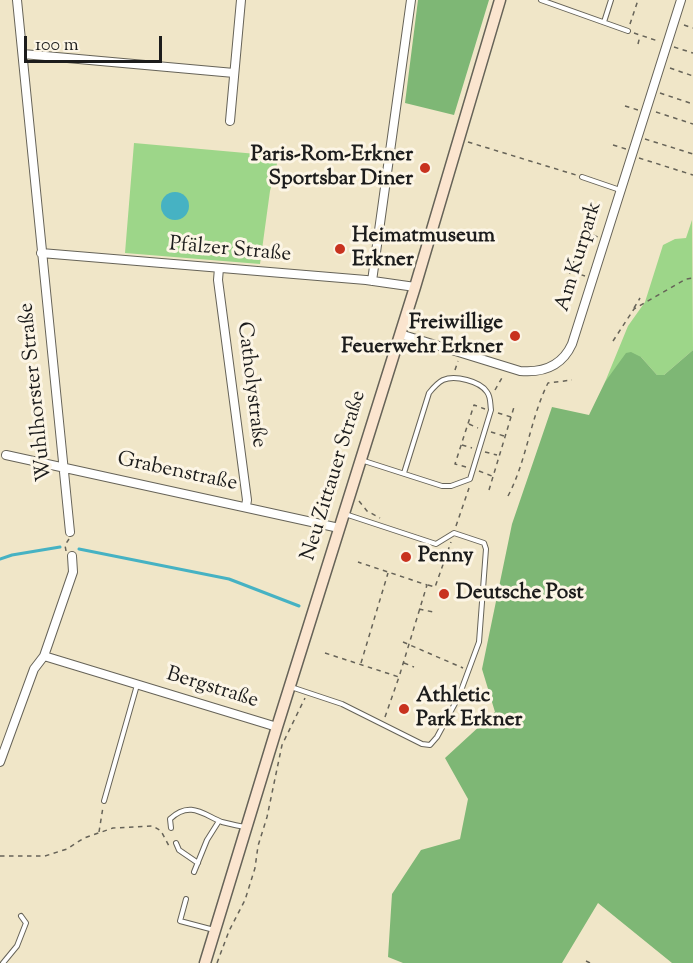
<!DOCTYPE html>
<meta charset="utf-8">
<style>
body{margin:0}
#map{position:relative;width:693px;height:963px;overflow:hidden;background:#f0e6c8;font-family:"Sorts Mill Goudy",serif}
canvas{display:block}
.scale{position:absolute;left:24px;top:36px;width:138px;height:27px;box-sizing:border-box;border:3px solid #1c1c1c;border-top:0;padding-left:8px;font-size:18px;line-height:21px;white-space:nowrap;color:#1c1c1c;-webkit-text-stroke:4px #fcf5e5;paint-order:stroke}
</style>
<div id="map">
<canvas width="693" height="963"></canvas>
<div class="scale">100 m</div>
</div>
<script>
const ctx = document.querySelector('canvas').getContext('2d');
ctx.lineJoin = 'round';
function fillPath(path, color) { ctx.fillStyle = color; ctx.fill(path, 'evenodd'); }
function stroke(path, color, width, dash) { ctx.strokeStyle = color; ctx.lineWidth = width; ctx.lineCap = dash ? 'butt' : 'round'; ctx.setLineDash(dash || []); ctx.stroke(path); }
function label(font, color, halo, rows, align = 'center') {
  ctx.font = font + ' "Sorts Mill Goudy",serif'; ctx.lineWidth = 6; ctx.setLineDash([]); ctx.textBaseline = 'middle'; ctx.strokeStyle = halo; ctx.fillStyle = color; for (const [text, x, y, turn = 0] of rows) {
    ctx.save(); ctx.translate(x, y); ctx.rotate((+turn || 0) * Math.PI / 180); ctx.textAlign = isNaN(turn) ? turn : align; if (halo) ctx.strokeText(text, 0, 0); ctx.fillText(text, 0, 0); ctx.restore();
  }
}
fillPath(new Path2D(`
 M 134,143 L 279,156 L 270,191 L 260,264 L 125,253 Z
 M 692,220 L 693,350 L 664,375 L 657,375 L 641,357 L 605,382 L 628,326 L 645,302 L 663,245 L 675,239 L 686,238 Z`), '#9dd689');
fillPath(new Path2D(`
 M 418,0 L 489,0 L 454,115 L 405,103 Z
 M 693,350 L 693,963 L 672,963 L 598,903 L 562,963 L 403,963 L 388,957 L 392,894 L 421,850 L 460,839 L 468,799 L 445,758 L 495,712 L 482,669 L 512,524 L 552,407 L 589,415 L 605,382 L 626,353 L 631,352 L 641,357 L 657,375 L 664,375 Z`), '#7eb775');
fillPath(new Path2D(`
 M161 206a14 14 0 1 1 28 0a14 14 0 1 1-28 0Z`), '#46b2c3');
stroke(new Path2D(`
 M 79,549 L 229,579 L 299,606
 M 0,559 L 12,555 L 60,547`), '#46b2c3', 3);
const service = new Path2D(`
 M 541,0 L 628,31
 M 604,22 L 611,0
 M 582,177 L 620,190
 M 361,460 L 442,486 L 451,486 L 470,479 L 491,410 C 490,404 491,397 487,392 C 480,381 455,375 443,380 C 437,383 433,388 429,393 L 404,473
 M 291,687 L 342,704 L 422,744 L 430,745 L 437,737 L 459,696 L 479,642 L 486,549 L 484,543 L 454,533 L 436,544 L 345,514
 M 104,801 L 137,685
 M 171,828 L 170,819 C 190,800 204,815 222,822 C 230,824 238,826 245,827
 M 176,843 L 179,850 L 198,863
 M 194,872 L 207,840 L 219,821
 M 186,899 L 180,921 L 214,930
 M 3,963 L 17,946 L 26,923 L 21,916`);
const minor = new Path2D(`
 M 17,0 L 70,532
 M 23,54 L 234,73
 M 230,121 L 241,0
 M 41,253 L 366,280 L 415,287
 M 219,268 L 218,280 L 247,500 L 246,506
 M 372,281 L 411,0
 M 400,334 L 520,371 C 543,373 562,366 572,344 L 681,0
 M 6,455 L 339,528
 M 44,656 L 277,727
 M 0,762 L 34,669 L 44,656 L 73,572 L 72,556`);
const secondary = new Path2D(`
 M 205,963 L 277,727 L 415,287 L 500,0`);
stroke(service, '#666358', 6);
stroke(minor, '#666358', 10);
stroke(secondary, '#666358', 13);
stroke(new Path2D(`
 M 630,24 L 638,0
 M 684,25 L 693,28
 M 634,33 L 658,41
 M 638,44 L 640,36
 M 674,47 L 693,53
 M 670,68 L 693,76
 M 660,93 L 693,104
 M 625,106 L 638,110
 M 656,112 L 693,124
 M 645,139 L 693,154
 M 468,142 L 576,175
 M 613,145 L 626,149
 M 639,158 L 693,175
 M 585,232 L 598,237
 M 573,272 L 585,276
 M 564,291 L 590,212
 M 634,308 L 640,298
 M 613,341 L 634,309 L 686,279 L 693,278
 M 455,370 L 458,361
 M 495,390 L 503,376
 M 498,413 L 511,417
 M 469,424 L 478,428
 M 491,432 L 504,436
 M 462,445 L 472,448
 M 485,452 L 497,455
 M 466,467 L 455,464 L 474,405 L 485,409
 M 479,471 L 492,476
 M 489,490 L 514,407
 M 508,496 C 527,460 530,419 548,383 L 572,380
 M 359,501 L 367,511 L 380,518
 M 456,526 L 469,488
 M 66,551 L 65,545 L 69,539
 M 428,585 L 435,587 L 451,542
 M 419,609 L 433,612
 M 403,642 L 463,668
 M 325,653 L 399,677 L 427,585 L 358,562
 M 361,663 L 388,573
 M 404,663 L 414,667
 M 385,717 L 399,677
 M 99,832 L 103,807
 M 0,856 L 45,856 L 67,849 L 84,838 L 113,828 L 153,826 L 161,831 L 169,846
 M 586,961 L 590,963
 M 217,963 L 229,931 L 245,900 L 255,868 L 258,846 L 267,817 L 282,745 L 305,698`), '#666358', 1.5, [4.5, 4.5]);
stroke(service, '#fff', 4);
stroke(minor, '#fff', 8);
stroke(secondary, '#fbe5cf', 10);
for (const [x, y, r, color] of [
 [425,168,6,"#c8321e"],
 [340,249,6,"#c8321e"],
 [515,336,6,"#c8321e"],
 [406,557,6,"#c8321e"],
 [444,594,6,"#c8321e"],
 [404,709,6,"#c8321e"]
]) { const dot = new Path2D(); dot.arc(x, y, r, 0, 2 * Math.PI); ctx.fillStyle = color; ctx.fill(dot); stroke(dot, '#fcf5e5', 2); }
label('bold 21px', '#1c1c1c', '#fcf5e5', [
 ["Paris-Rom-Erkner",413,156,"right"],
 ["Sportsbar Diner",413,180,"right"],
 ["Heimatmuseum",352,237],
 ["Erkner",352,261],
 ["Freiwillige",503,324,"right"],
 ["Feuerwehr Erkner",503,348,"right"],
 ["Penny",418,557],
 ["Deutsche Post",456,594],
 ["Athletic",416,697],
 ["Park Erkner",416,721]
], 'left');
label('21px', '#1c1c1c', '#fcf5e5', [
 ["Pfälzer Straße",230,251,5],
 ["Am Kurpark",580,257,-73],
 ["Catholystraße",250,385,83],
 ["Wuhlhorster Straße",37,392,-96],
 ["Grabenstraße",177,473,12],
 ["Neu Zittauer Straße",335,476,-73],
 ["Bergstraße",212,689,17]
]);
</script>
